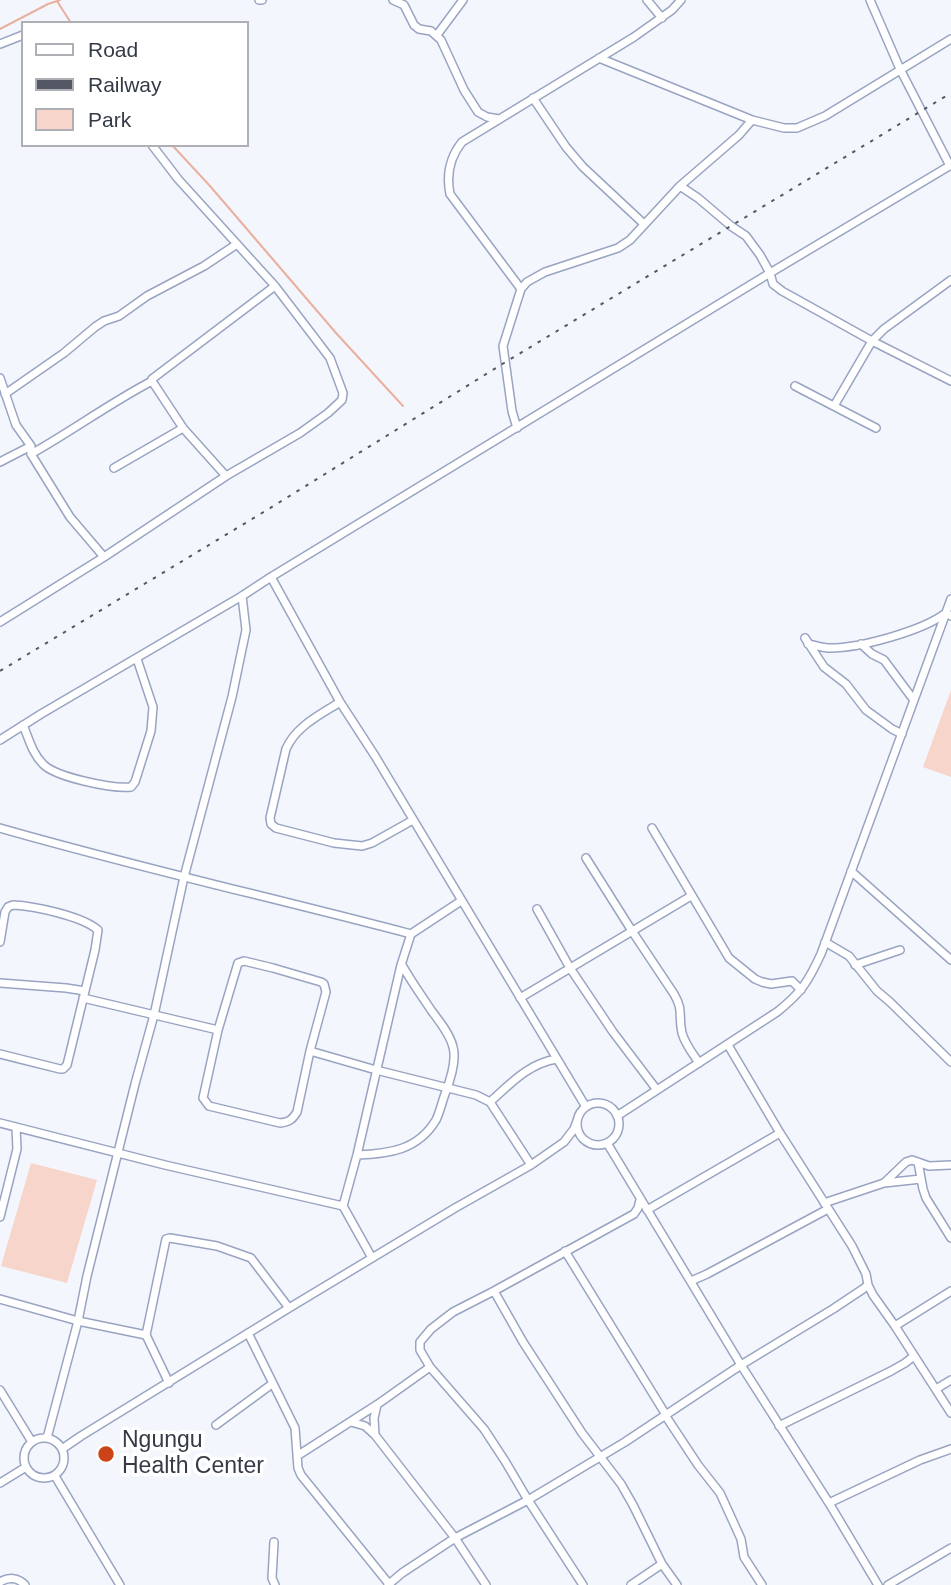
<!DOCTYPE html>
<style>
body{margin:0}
#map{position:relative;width:951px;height:1585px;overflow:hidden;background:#f4f6fd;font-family:Arial,sans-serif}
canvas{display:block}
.legend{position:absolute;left:21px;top:21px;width:228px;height:126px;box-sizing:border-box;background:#fff;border:2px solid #aeb0b5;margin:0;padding:9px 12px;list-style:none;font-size:21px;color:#353a47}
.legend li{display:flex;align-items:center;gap:14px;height:35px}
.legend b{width:35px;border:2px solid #aeb0b5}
</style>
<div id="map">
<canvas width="951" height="1585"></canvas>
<ul class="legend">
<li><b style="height:9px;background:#fff"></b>Road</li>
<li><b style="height:9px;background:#545864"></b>Railway</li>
<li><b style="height:19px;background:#f7d5ca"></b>Park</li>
</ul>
</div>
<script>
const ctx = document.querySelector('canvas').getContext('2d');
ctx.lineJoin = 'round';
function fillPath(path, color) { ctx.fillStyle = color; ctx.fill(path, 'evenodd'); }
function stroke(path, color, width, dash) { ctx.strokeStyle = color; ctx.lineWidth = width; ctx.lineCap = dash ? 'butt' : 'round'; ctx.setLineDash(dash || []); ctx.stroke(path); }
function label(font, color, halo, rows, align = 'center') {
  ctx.font = font + ' Arial,sans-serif'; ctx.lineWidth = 7; ctx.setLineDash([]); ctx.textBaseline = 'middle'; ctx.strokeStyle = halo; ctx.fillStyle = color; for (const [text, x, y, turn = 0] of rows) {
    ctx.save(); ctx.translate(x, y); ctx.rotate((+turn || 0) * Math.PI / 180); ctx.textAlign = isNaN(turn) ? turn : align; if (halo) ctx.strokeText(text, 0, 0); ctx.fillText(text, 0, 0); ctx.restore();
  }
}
fillPath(new Path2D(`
 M 951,690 L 951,777 L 923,767 Z
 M 31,1163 L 97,1180 L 67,1283 L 1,1266 Z`), '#f7d5ca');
stroke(new Path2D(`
 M 57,1 L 71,23
 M 0,29 L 48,4 L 60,0
 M 172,145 L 210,186 L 336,333 L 403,406`), '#eab09e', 2);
const minor = new Path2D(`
 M 259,0 L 262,0
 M 393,0 L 404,5 L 414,25 L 419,29 L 431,31 L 441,40 L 464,90 L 478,112 L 487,117 L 499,119
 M 647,0 L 662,18
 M 870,0 L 900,69 L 950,166
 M 437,35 L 463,0
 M 0,44 L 23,35
 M 599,58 L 752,120 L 784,128 L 797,128 L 825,116 L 951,39
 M 533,98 L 566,147 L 583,167 L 644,224
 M 680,186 L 698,198 L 731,226 L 746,236 L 760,255 L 770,273 L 773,284 L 782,291 L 872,341 L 951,381
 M 521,289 L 450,194 C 446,174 450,157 462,142 L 634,37 L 672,10 L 681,0
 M 0,378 L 16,425 L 31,446 L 31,454 L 70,517 L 104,557
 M 152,381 L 183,428 L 226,476
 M 795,386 L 876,428
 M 5,394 L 64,353 L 95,327 L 104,321 L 119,316 L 147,296 L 204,266 L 237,244
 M 834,406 L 872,341 L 884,329 L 951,280
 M 517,428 L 512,411 L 503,346 L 521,289 L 527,282 L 545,272 L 618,248 L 630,240 L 680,186 L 739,135 L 752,120
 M 31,454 C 72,431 110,403 152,381 L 152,379 L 275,286
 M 0,462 L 31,446
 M 114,468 L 183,428
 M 271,577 L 340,702 L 375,756 L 586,1107
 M 0,622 L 104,557 L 226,476 L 300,433 L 328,413 L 342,400 L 343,393 L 330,358 L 275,286 L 178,179 L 152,145
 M 805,638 L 824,667 L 846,684 L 866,710 L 892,729 L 902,734
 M 808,644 C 815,645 823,648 830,648 C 860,648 922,631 946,613 L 951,616
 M 861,644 L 872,654 L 884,660 L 913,699
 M 340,702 C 320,715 296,726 286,749 L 270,818 L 271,824 L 276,828 L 334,843 L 362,846 L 372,843 L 413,820
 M 23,725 C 29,739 32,753 43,764 C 55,777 112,789 131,787 L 135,782 L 151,731 L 153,707 L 137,659
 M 0,740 L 41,714 L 242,596 L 271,577 L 770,273 L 951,165
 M 0,828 C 136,867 274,898 411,934
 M 652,828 L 729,958 L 755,979 L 762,982 L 771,984 L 792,981 L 801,990
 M 586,858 L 632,931 L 674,994 C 684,1011 678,1016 682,1033 C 685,1044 693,1054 699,1063
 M 851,871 L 951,960
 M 537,909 L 570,968 L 613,1032 L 657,1090
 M 0,942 L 5,912 L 8,907 L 13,905 C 34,906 82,916 98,930 L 95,950 L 67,1065 L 63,1069 L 60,1069 L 0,1054
 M 825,942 L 849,956 L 877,991 L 890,1002 L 951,1062
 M 244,961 L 273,968 L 321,982 L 324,984 L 326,992 L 310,1051 L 297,1112 C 292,1120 289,1122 280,1123 L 209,1106 L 203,1098 L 218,1030 L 238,963 Z
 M 855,965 L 900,950
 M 0,983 L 66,988 L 85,991
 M 83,998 L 218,1030
 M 520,998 L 691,896
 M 728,1045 L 780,1133 L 852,1246 L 866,1274 L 868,1285 L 873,1295 L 895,1326 L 951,1413
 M 310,1051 L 376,1070 L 476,1095 L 490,1102 L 531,1165
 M 490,1102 C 510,1084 529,1063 557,1059
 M577 1124a21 21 0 1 1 42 0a21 21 0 1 1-42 0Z
 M 617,1116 L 777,1012 C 801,993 808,982 821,954 L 951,599
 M 0,1123 L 165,1165 L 343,1206
 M 607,1143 L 741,1365 L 829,1503 L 878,1585
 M 357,1155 C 389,1154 418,1150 436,1120 C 440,1112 442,1102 445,1094 C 450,1081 457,1061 453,1047 C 450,1034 439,1021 431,1010 C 421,995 411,981 402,965
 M 918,1162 L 923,1189 L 926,1198 L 951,1238
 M 884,1183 L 921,1179
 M 824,1203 L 884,1183 L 906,1162 L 912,1160 L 929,1166 L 951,1165
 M 647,1210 L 780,1133
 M 0,1217 L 17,1149 L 16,1127
 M 565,1251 L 666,1415
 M 372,1258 L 343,1206 L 357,1155 L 401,965 L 411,934 L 461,901
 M 691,1281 L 707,1274 L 828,1209
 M 494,1291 L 523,1342 L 582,1433 L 621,1484 L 633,1505 L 662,1564 L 677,1585
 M 0,1299 L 78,1321 L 146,1335
 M 895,1326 L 951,1291
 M 248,1333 L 295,1428 L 298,1468 L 301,1475 L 389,1584
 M 169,1383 L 146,1335 L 166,1239 L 170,1238 L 217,1246 L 251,1258 L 289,1308
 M 936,1389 L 951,1380
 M 0,1390 L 32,1442
 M 665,1415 L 698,1465 L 720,1493 L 741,1539 L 744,1557 L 762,1585
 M 351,1422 L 365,1426 L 375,1435 L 455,1538 L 486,1585
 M 216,1425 L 272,1384
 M 779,1426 L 891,1371 L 905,1363 L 914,1356
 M 375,1435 L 374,1418 L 377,1405
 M24 1458a20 20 0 1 1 40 0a20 20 0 1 1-40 0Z
 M 47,1438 L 78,1321 L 87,1276 L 135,1084 L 154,1015 L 184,877 L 232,697 L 246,630 L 242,596
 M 62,1449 L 81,1436 L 289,1308 L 455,1208 L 531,1165 L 564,1142 L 574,1129 L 577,1121
 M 297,1456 L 378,1404 L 430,1367
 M 55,1476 L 120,1585
 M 0,1483 L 26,1467
 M 829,1503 L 920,1460 L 951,1449
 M 274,1542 L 272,1578 L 275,1585
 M 0,1582 C 8,1577 18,1577 25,1585
 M 388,1585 L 402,1573 L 455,1538 L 528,1500 L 625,1442 L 741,1365 L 833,1309 L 863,1289 L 868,1285
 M 583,1585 L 528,1500 L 505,1461 L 484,1429 L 430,1367 L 420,1350 L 420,1342 L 431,1329 L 453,1312 L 494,1291 L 634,1214 L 638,1208 L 640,1200
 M 631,1585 L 662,1564
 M 888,1585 L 951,1548`);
stroke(minor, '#99a4c3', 10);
stroke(minor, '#fff', 7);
stroke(new Path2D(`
 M 0,671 L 267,510 L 504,363 L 951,93`), '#545864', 2, [3.5, 7]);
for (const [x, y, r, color] of [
 [106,1454,9,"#cb4316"]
]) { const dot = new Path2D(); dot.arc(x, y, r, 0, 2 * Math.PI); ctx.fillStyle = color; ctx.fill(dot); stroke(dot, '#fff', 2.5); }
label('23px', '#353a47', '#fff', [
 ["Ngungu",122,1441],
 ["Health Center",122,1467]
], 'left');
</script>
